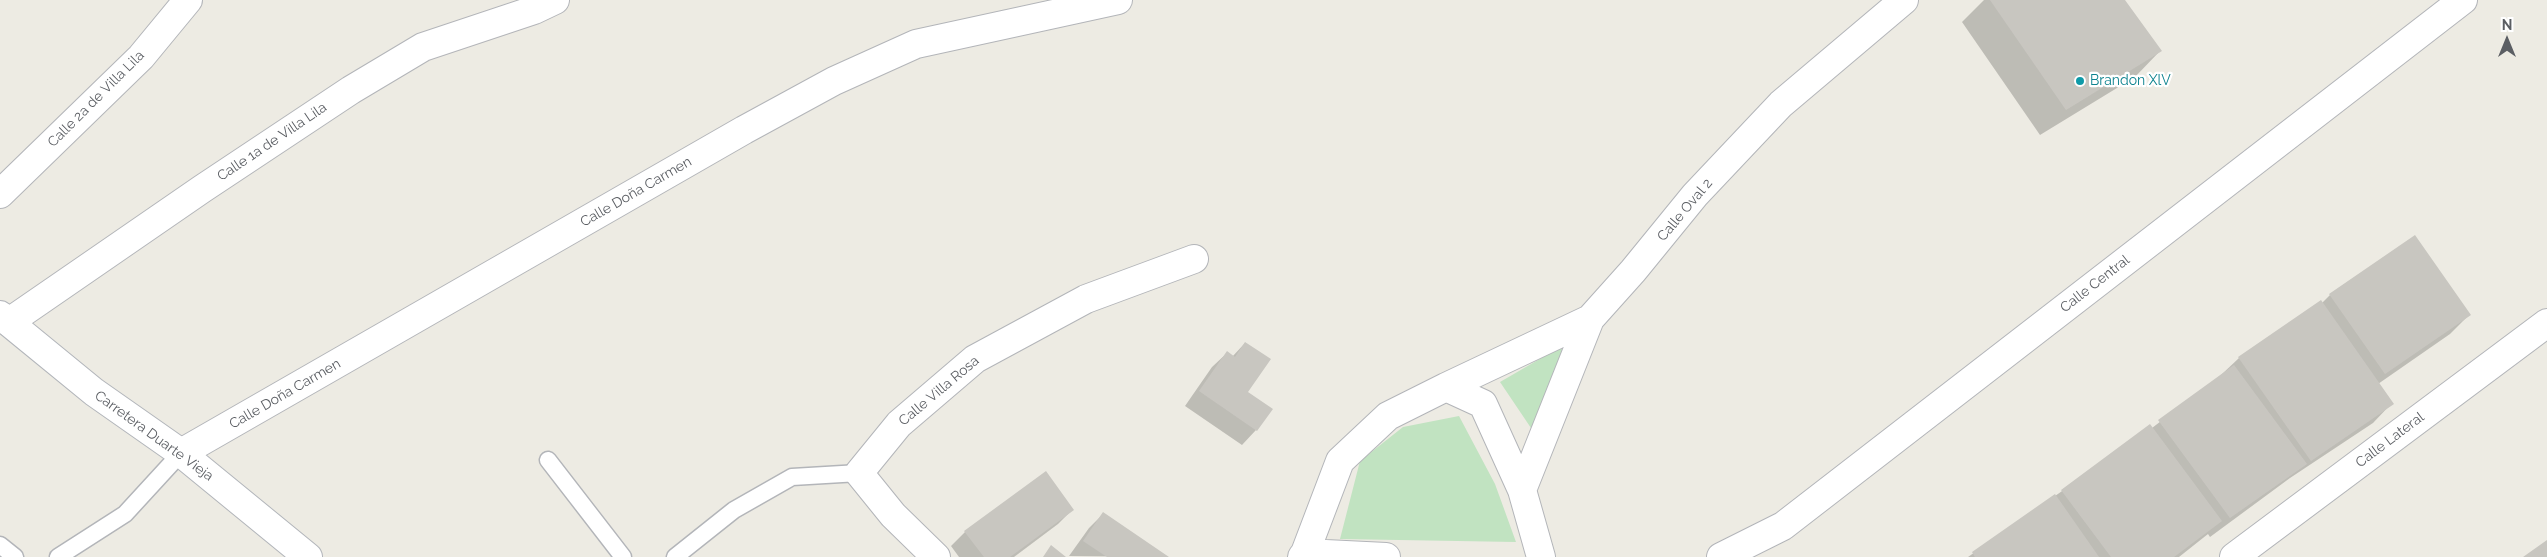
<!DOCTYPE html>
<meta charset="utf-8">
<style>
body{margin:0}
#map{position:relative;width:2547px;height:557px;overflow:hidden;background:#edebe3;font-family:Raleway,sans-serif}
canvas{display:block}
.north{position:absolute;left:2482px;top:15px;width:50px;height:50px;-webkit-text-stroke:4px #fff;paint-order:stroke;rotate:0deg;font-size:14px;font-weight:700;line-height:20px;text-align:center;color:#5b5e63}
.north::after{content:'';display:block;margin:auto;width:18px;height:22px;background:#5b5e63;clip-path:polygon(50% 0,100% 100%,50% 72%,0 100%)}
</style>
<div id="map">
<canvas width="2547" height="557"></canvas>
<div class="north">N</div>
</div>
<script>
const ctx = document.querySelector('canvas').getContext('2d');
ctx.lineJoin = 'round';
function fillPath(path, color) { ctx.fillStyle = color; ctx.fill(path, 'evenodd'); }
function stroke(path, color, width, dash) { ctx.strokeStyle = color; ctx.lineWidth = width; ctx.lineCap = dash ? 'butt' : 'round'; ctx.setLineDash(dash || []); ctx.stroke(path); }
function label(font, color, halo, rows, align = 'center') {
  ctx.font = font + ' Raleway,sans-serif'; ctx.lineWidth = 4.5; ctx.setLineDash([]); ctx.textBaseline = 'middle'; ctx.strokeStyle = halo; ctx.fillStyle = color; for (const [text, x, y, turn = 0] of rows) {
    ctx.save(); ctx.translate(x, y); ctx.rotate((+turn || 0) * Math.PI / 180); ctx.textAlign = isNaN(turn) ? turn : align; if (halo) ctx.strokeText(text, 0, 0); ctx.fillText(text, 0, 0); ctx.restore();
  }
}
fillPath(new Path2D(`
 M 1576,338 L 1531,428 L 1500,382 Z
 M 1459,416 L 1495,484 L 1516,542 L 1340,539 L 1360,461 L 1403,427 Z`), '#c1e3c1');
fillPath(new Path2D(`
 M 1984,0 L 2124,0 L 2160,51 L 2135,77 L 2040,135 L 1962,22 Z
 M 2330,295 L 2469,315 L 2450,334 L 2378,384 L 2392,403 L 2373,423 L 2290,478 L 2210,537 L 2208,534 L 2179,557 L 1968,557 L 2152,428 L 2221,375 L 2239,358 L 2322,303 Z
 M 1245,343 L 1246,392 L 1271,409 L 1256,430 L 1242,445 L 1185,406 L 1212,367 L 1227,353 L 1232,357 Z
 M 1073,509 L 1058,524 L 1014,557 L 959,557 L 951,546 L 965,532 Z
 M 1103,514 L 1167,557 L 1069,556 L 1089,528 Z`), '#0003');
fillPath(new Path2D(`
 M 1990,0 L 2125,0 L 2162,51 L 2066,110 Z
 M 2415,235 L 2471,315 L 2385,374 L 2329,294 Z
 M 2321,300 L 2394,404 L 2311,461 L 2238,357 Z
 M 1245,342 L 1271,359 L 1248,392 L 1273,409 L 1257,431 L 1199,391 L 1227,351 L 1235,357 Z
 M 2234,365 L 2307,464 L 2230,518 L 2158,420 Z
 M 2150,424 L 2222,521 L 2174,557 L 2111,557 L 2061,490 Z
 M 1046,471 L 1074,510 L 1010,557 L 984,557 L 964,531 Z
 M 2055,494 L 2099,557 L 1975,557 L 1972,552 Z
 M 1103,512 L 1169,557 L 1107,557 L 1083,541 Z
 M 2547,540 L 2547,557 L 2523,557 Z
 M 1051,545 L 1066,557 L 1043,557 Z`), '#c8c6c0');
const lane = new Path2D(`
 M 548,460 L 623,557
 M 0,545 L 15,557
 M 58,557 L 125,514 L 181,453
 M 675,557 L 734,510 L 792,477 L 859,473`);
const street = new Path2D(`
 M 0,194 L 141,57 L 188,0
 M 9,322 L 202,189 L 351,90 L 423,47 L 534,10 L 555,0
 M 1446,387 L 1590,319 L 1633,271 L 1695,195 L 1781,104 L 1904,0
 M 181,453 L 744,130 L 834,81 L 916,44 L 1118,0
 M 1522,490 L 1590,319
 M 1305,553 L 1340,461 L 1388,416 L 1446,387 L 1483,404 L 1522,490 L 1541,557
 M 936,557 L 893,515 L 859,473 L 899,424 L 975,359 L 1086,299 L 1194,259
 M 1302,557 L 1305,553 L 1386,557
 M 1721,557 L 1783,526 L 2463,0
 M 2234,557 L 2547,323`);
const secondary = new Path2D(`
 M 0,315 L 94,392 L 181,453 L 308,557`);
stroke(lane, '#b3b5b9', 19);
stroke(street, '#b3b5b9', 30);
stroke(secondary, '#b2b5ba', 30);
stroke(lane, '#fff', 16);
stroke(street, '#fff', 28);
stroke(secondary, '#fff', 28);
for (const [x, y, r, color] of [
 [2080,81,5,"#0f9aa8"]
]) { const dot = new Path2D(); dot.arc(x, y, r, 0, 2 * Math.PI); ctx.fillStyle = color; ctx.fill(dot); stroke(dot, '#fff', 2); }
label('14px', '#0d838f', '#fff', [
 ["Brandon XlV",2090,81]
], 'left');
label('14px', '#5b5e63', '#fff', [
 ["Calle 2a de Villa Lila",96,99,-45],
 ["Calle 1a de Villa Lila",272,142,-34],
 ["Calle Doña Carmen",636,192,-30],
 ["Calle Oval 2",1685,210,-50],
 ["Calle Central",2095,284,-38],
 ["Calle Villa Rosa",939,391,-40],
 ["Calle Doña Carmen",285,394,-30],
 ["Carretera Duarte Vieja",154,436,36],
 ["Calle Lateral",2390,440,-37]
]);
</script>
